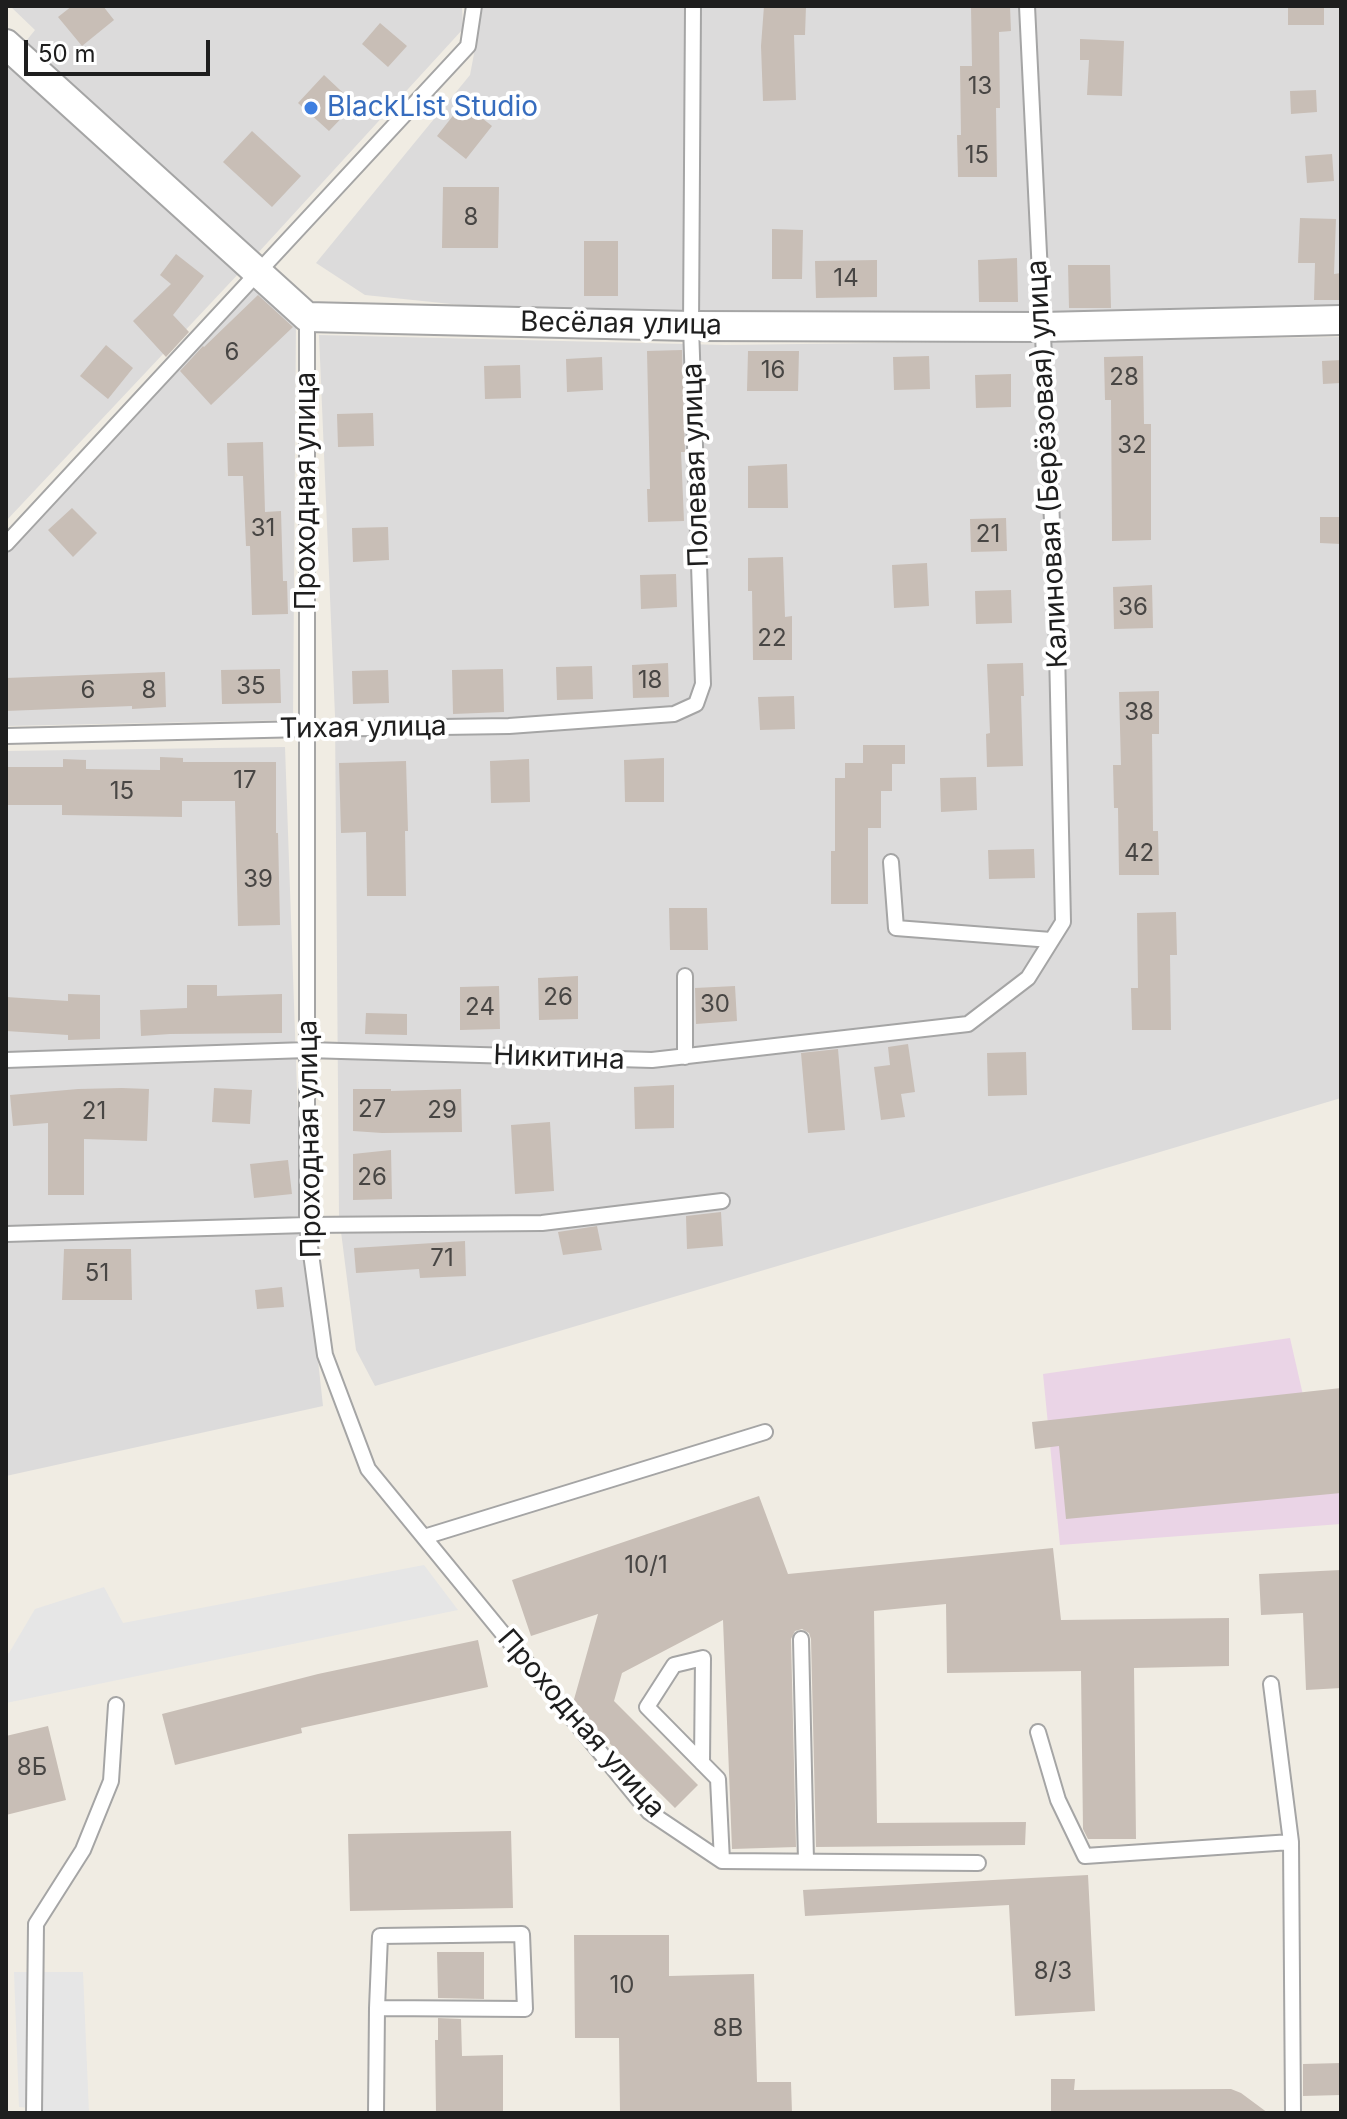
<!DOCTYPE html>
<meta charset="utf-8">
<style>
body{margin:0}
#map{position:relative;width:1347px;height:2119px;overflow:hidden;background:#f0ece3;font-family:Inter,sans-serif}
canvas{display:block}
.frame{position:absolute;inset:0;border:8px solid #1e1e1e;pointer-events:none}
.scale{position:absolute;left:24px;top:40px;width:186px;height:36px;box-sizing:border-box;border:4px solid #1e1e1e;border-top:0;padding-left:10px;font-size:24px;line-height:28px;white-space:nowrap;color:#1e1e1e;-webkit-text-stroke:6px #fff;paint-order:stroke}
</style>
<div id="map">
<canvas width="1347" height="2119"></canvas>
<div class="frame"></div>
<div class="scale">50 m</div>
</div>
<script>
const ctx = document.querySelector('canvas').getContext('2d');
ctx.lineJoin = 'round';
function fillPath(path, color) { ctx.fillStyle = color; ctx.fill(path, 'evenodd'); }
function stroke(path, color, width, dash) { ctx.strokeStyle = color; ctx.lineWidth = width; ctx.lineCap = dash ? 'butt' : 'round'; ctx.setLineDash(dash || []); ctx.stroke(path); }
function label(font, color, halo, rows, align = 'center') {
  ctx.font = font + ' Inter,sans-serif'; ctx.lineWidth = 8; ctx.setLineDash([]); ctx.textBaseline = 'middle'; ctx.strokeStyle = halo; ctx.fillStyle = color; for (const [text, x, y, turn = 0] of rows) {
    ctx.save(); ctx.translate(x, y); ctx.rotate((+turn || 0) * Math.PI / 180); ctx.textAlign = isNaN(turn) ? turn : align; if (halo) ctx.strokeText(text, 0, 0); ctx.fillText(text, 0, 0); ctx.restore();
  }
}
fillPath(new Path2D(`
 M 10,6 L 462,6 L 463,29 L 257,254 L 6,521 L 6,66 L 35,30 Z
 M 483,6 L 1341,6 L 1341,309 L 576,317 L 365,295 L 316,263 L 470,75 Z
 M 261,280 L 296,318 L 293,720 L 6,726 L 6,551 Z
 M 319,335 L 725,345 L 1341,337 L 1341,1098 L 375,1386 L 356,1350 L 339,1216 L 335,716 Z
 M 285,747 L 301,1204 L 323,1406 L 6,1476 L 6,751 Z`), '#dcdbdb');
fillPath(new Path2D(`
 M 1290,1338 L 1303,1395 L 1341,1392 L 1341,1524 L 1060,1545 L 1043,1374 Z`), '#ead4e6');
fillPath(new Path2D(`
 M 424,1565 L 458,1610 L 6,1703 L 6,1654 L 9,1653 L 35,1609 L 104,1587 L 123,1623 Z
 M 14,1972 L 83,1972 L 89,2113 L 43,2113 L 42,2109 L 19,2107 Z`), '#e6e6e6');
fillPath(new Path2D(`
 M 72,6 L 103,6 L 114,20 L 82,46 L 58,17 Z
 M 764,6 L 806,6 L 805,35 L 794,35 L 796,100 L 763,101 L 761,46 Z
 M 971,6 L 1010,6 L 1011,31 L 999,32 L 1000,108 L 996,108 L 997,177 L 958,177 L 957,135 L 961,135 L 960,66 L 972,66 Z
 M 1288,6 L 1324,6 L 1324,25 L 1288,25 Z
 M 380,23 L 407,46 L 388,67 L 362,44 Z
 M 1080,39 L 1124,41 L 1122,96 L 1087,95 L 1089,60 L 1080,60 Z
 M 324,75 L 355,104 L 329,131 L 298,103 Z
 M 1316,90 L 1317,112 L 1291,114 L 1290,91 Z
 M 463,103 L 492,126 L 466,159 L 437,136 Z
 M 252,131 L 301,176 L 272,207 L 223,162 Z
 M 1332,154 L 1334,181 L 1307,183 L 1305,156 Z
 M 443,187 L 499,187 L 498,248 L 442,248 Z
 M 1300,218 L 1336,219 L 1334,274 L 1341,273 L 1341,300 L 1314,300 L 1315,263 L 1298,263 Z
 M 772,229 L 803,230 L 802,279 L 772,279 Z
 M 584,241 L 618,241 L 618,296 L 584,296 Z
 M 176,254 L 204,276 L 173,315 L 189,332 L 166,357 L 133,321 L 171,284 L 160,275 Z
 M 1017,258 L 1018,302 L 979,302 L 978,260 Z
 M 877,260 L 877,297 L 816,298 L 815,261 Z
 M 1068,265 L 1110,265 L 1111,308 L 1069,308 Z
 M 258,295 L 293,327 L 211,405 L 180,371 L 203,346 L 204,347 Z
 M 106,345 L 133,368 L 108,399 L 80,376 Z
 M 682,350 L 685,452 L 681,452 L 684,521 L 648,522 L 647,489 L 650,489 L 647,351 Z
 M 748,351 L 799,351 L 798,391 L 747,391 Z
 M 929,356 L 930,389 L 894,390 L 893,357 Z
 M 1143,356 L 1144,424 L 1151,424 L 1151,540 L 1112,541 L 1111,400 L 1105,400 L 1104,357 Z
 M 602,357 L 603,390 L 567,392 L 566,359 Z
 M 1341,360 L 1341,383 L 1323,384 L 1322,361 Z
 M 520,365 L 521,398 L 485,399 L 484,366 Z
 M 1011,374 L 1011,407 L 976,408 L 975,375 Z
 M 373,413 L 374,446 L 338,447 L 337,414 Z
 M 263,442 L 265,512 L 281,511 L 283,581 L 287,581 L 288,614 L 252,615 L 250,546 L 246,546 L 243,476 L 228,476 L 227,443 Z
 M 787,464 L 788,508 L 748,508 L 748,466 Z
 M 72,508 L 97,533 L 73,557 L 48,530 Z
 M 1320,517 L 1341,517 L 1341,544 L 1320,543 Z
 M 1006,518 L 1007,551 L 971,552 L 970,519 Z
 M 388,527 L 389,560 L 353,562 L 352,528 Z
 M 783,557 L 785,617 L 792,616 L 792,660 L 753,660 L 752,591 L 748,591 L 748,558 Z
 M 927,563 L 929,606 L 894,608 L 892,565 Z
 M 676,574 L 677,607 L 641,609 L 640,575 Z
 M 1152,585 L 1153,628 L 1114,629 L 1113,587 Z
 M 1011,590 L 1012,623 L 976,624 L 975,591 Z
 M 668,663 L 669,697 L 633,698 L 632,665 Z
 M 1023,663 L 1024,696 L 1021,696 L 1023,766 L 987,767 L 986,734 L 990,733 L 987,664 Z
 M 592,666 L 593,699 L 557,700 L 556,667 Z
 M 280,669 L 281,703 L 222,704 L 221,670 Z
 M 503,669 L 504,712 L 453,714 L 452,670 Z
 M 388,670 L 389,703 L 353,704 L 352,671 Z
 M 165,672 L 166,707 L 132,709 L 132,706 L 6,711 L 6,678 Z
 M 1159,691 L 1159,734 L 1152,734 L 1153,831 L 1158,831 L 1159,875 L 1119,875 L 1118,808 L 1114,808 L 1113,765 L 1121,765 L 1119,692 Z
 M 794,696 L 795,729 L 760,730 L 758,697 Z
 M 863,745 L 905,745 L 905,764 L 892,764 L 892,791 L 881,791 L 881,828 L 868,828 L 868,904 L 831,904 L 831,851 L 835,851 L 835,778 L 845,778 L 845,763 L 863,763 Z
 M 160,757 L 183,758 L 183,762 L 276,762 L 276,833 L 278,833 L 280,925 L 238,926 L 235,801 L 182,801 L 182,817 L 62,815 L 62,805 L 6,805 L 6,767 L 63,767 L 63,759 L 86,760 L 86,769 L 160,770 Z
 M 664,758 L 664,802 L 625,802 L 624,760 Z
 M 529,759 L 530,802 L 491,803 L 490,761 Z
 M 406,761 L 408,831 L 405,831 L 406,896 L 367,896 L 366,832 L 341,833 L 339,763 Z
 M 976,777 L 977,810 L 941,812 L 940,778 Z
 M 1034,849 L 1035,878 L 989,879 L 988,850 Z
 M 669,908 L 707,908 L 708,950 L 670,950 Z
 M 1176,912 L 1177,955 L 1170,955 L 1171,1030 L 1132,1030 L 1131,988 L 1138,988 L 1137,913 Z
 M 578,976 L 578,1019 L 539,1020 L 538,978 Z
 M 187,985 L 217,985 L 217,996 L 282,994 L 282,1033 L 170,1034 L 141,1036 L 140,1010 L 187,1008 Z
 M 499,986 L 500,1029 L 460,1030 L 460,987 Z
 M 735,986 L 737,1021 L 696,1024 L 695,988 Z
 M 68,994 L 100,995 L 100,1039 L 68,1040 L 68,1035 L 6,1031 L 6,997 L 68,1001 Z
 M 366,1013 L 407,1014 L 407,1035 L 365,1034 Z
 M 908,1044 L 915,1092 L 901,1094 L 905,1117 L 881,1120 L 874,1067 L 890,1065 L 888,1047 Z
 M 838,1049 L 845,1130 L 808,1133 L 801,1053 Z
 M 1026,1052 L 1027,1095 L 988,1096 L 987,1053 Z
 M 674,1085 L 674,1128 L 635,1129 L 634,1087 Z
 M 122,1088 L 149,1089 L 147,1141 L 84,1139 L 84,1195 L 48,1195 L 48,1123 L 13,1126 L 10,1095 L 78,1089 Z
 M 214,1088 L 252,1090 L 250,1124 L 212,1122 Z
 M 353,1089 L 391,1089 L 391,1091 L 461,1089 L 462,1132 L 382,1133 L 353,1131 Z
 M 550,1122 L 554,1191 L 515,1194 L 511,1125 Z
 M 391,1150 L 392,1199 L 353,1200 L 353,1154 Z
 M 288,1160 L 292,1194 L 254,1198 L 250,1164 Z
 M 721,1212 L 723,1246 L 687,1249 L 686,1216 Z
 M 597,1226 L 602,1250 L 563,1255 L 558,1232 Z
 M 465,1241 L 466,1276 L 420,1278 L 419,1269 L 356,1273 L 354,1248 Z
 M 64,1249 L 131,1249 L 132,1300 L 62,1300 Z
 M 282,1287 L 284,1307 L 257,1309 L 255,1290 Z
 M 1341,1388 L 1341,1493 L 1066,1519 L 1059,1446 L 1035,1449 L 1032,1422 Z
 M 759,1496 L 788,1574 L 1053,1548 L 1061,1620 L 1229,1618 L 1229,1666 L 1134,1668 L 1136,1839 L 1088,1839 L 1083,1829 L 1081,1671 L 947,1673 L 946,1604 L 874,1611 L 877,1823 L 1026,1822 L 1025,1845 L 816,1847 L 811,1639 L 809,1633 L 802,1629 L 795,1631 L 791,1639 L 796,1847 L 732,1849 L 723,1620 L 622,1673 L 614,1701 L 698,1785 L 675,1808 L 589,1723 L 573,1703 L 598,1614 L 531,1636 L 512,1580 Z
 M 1341,1570 L 1341,1688 L 1306,1690 L 1303,1613 L 1261,1615 L 1259,1574 Z
 M 478,1640 L 488,1687 L 301,1728 L 302,1733 L 175,1765 L 162,1714 L 318,1674 Z
 M 48,1726 L 66,1800 L 6,1815 L 6,1736 Z
 M 511,1831 L 513,1908 L 350,1911 L 348,1834 Z
 M 1088,1875 L 1095,2011 L 1015,2016 L 1009,1905 L 805,1916 L 803,1890 Z
 M 574,1935 L 669,1935 L 669,1976 L 754,1974 L 757,2082 L 791,2082 L 792,2113 L 620,2113 L 619,2038 L 575,2038 Z
 M 437,1952 L 484,1952 L 484,1999 L 438,1998 Z
 M 438,2018 L 461,2019 L 462,2056 L 503,2055 L 503,2113 L 436,2113 L 435,2040 L 438,2040 Z
 M 1341,2063 L 1341,2095 L 1303,2096 L 1303,2064 Z
 M 1051,2079 L 1075,2079 L 1074,2090 L 1231,2089 L 1241,2093 L 1268,2113 L 1051,2113 Z`), '#c8beb6');
const service = new Path2D(`
 M 307,317 L 307,1225 L 325,1355 L 368,1469 L 649,1812 L 722,1861
 M 6,544 L 468,46 L 474,6
 M 6,736 L 306,729 L 509,726 L 674,714 L 696,704 L 703,684 L 691,326 L 693,6
 M 891,862 L 896,928 L 1051,940
 M 685,976 L 685,1057
 M 6,1060 L 307,1050 L 652,1060 L 968,1024 L 1028,978 L 1063,922 L 1056,604 L 1027,6
 M 6,1234 L 307,1225 L 542,1223 L 722,1201
 M 424,1537 L 765,1432
 M 801,1639 L 806,1861
 M 1271,1684 L 1291,1842 L 1293,2113
 M 1038,1732 L 1058,1800 L 1085,1856 L 1291,1842
 M 702,1763 L 703,1658 L 674,1665 L 647,1707 L 718,1779 L 722,1861
 M 722,1861 L 978,1863
 M 34,2113 L 36,1924 L 83,1850 L 111,1781 L 116,1705
 M 376,2113 L 377,2008 L 380,1936 L 522,1934 L 525,2009 L 377,2008`);
const minor = new Path2D(`
 M 6,44 L 307,317 L 691,326 L 1042,327 L 1341,320`);
stroke(service, '#a5a5a5', 18);
stroke(minor, '#a5a5a5', 32);
stroke(service, '#fff', 14);
stroke(minor, '#fff', 28);
for (const [x, y, r, color] of [
 [311,108,8,"#3f7fe0"]
]) { const dot = new Path2D(); dot.arc(x, y, r, 0, 2 * Math.PI); ctx.fillStyle = color; ctx.fill(dot); stroke(dot, '#fff', 3); }
label('24px', '#484644', null, [
 ["13",980,87],
 ["15",977,156],
 ["8",471,218],
 ["14",846,279],
 ["6",232,353],
 ["16",773,371],
 ["28",1124,378],
 ["32",1132,446],
 ["31",263,529],
 ["21",988,535],
 ["36",1133,608],
 ["22",772,639],
 ["18",650,681],
 ["35",251,687],
 ["6",88,691],
 ["8",149,691],
 ["38",1139,713],
 ["17",245,781],
 ["15",122,792],
 ["42",1139,854],
 ["39",258,880],
 ["26",558,998],
 ["30",715,1005],
 ["24",480,1008],
 ["27",372,1110],
 ["29",442,1111],
 ["21",94,1112],
 ["26",372,1178],
 ["71",442,1259],
 ["51",97,1274],
 ["10/1",646,1566],
 ["8Б",32,1768],
 ["8/3",1053,1972],
 ["10",622,1986],
 ["8В",728,2029]
]);
label('28px', '#366cbe', '#fff', [
 ["BlackList Studio",327,108]
], 'left');
label('28px', '#1e1e1e', '#fff', [
 ["Весёлая улица",621,324,1],
 ["Калиновая (Берёзовая) улица",1048,464,-93],
 ["Полевая улица",696,465,-92],
 ["Проходная улица",307,491,-90],
 ["Тихая улица",363,728,-1],
 ["Никитина",559,1058,2],
 ["Проходная улица",310,1139,-91],
 ["Проходная улица",581,1724,49]
]);
</script>
